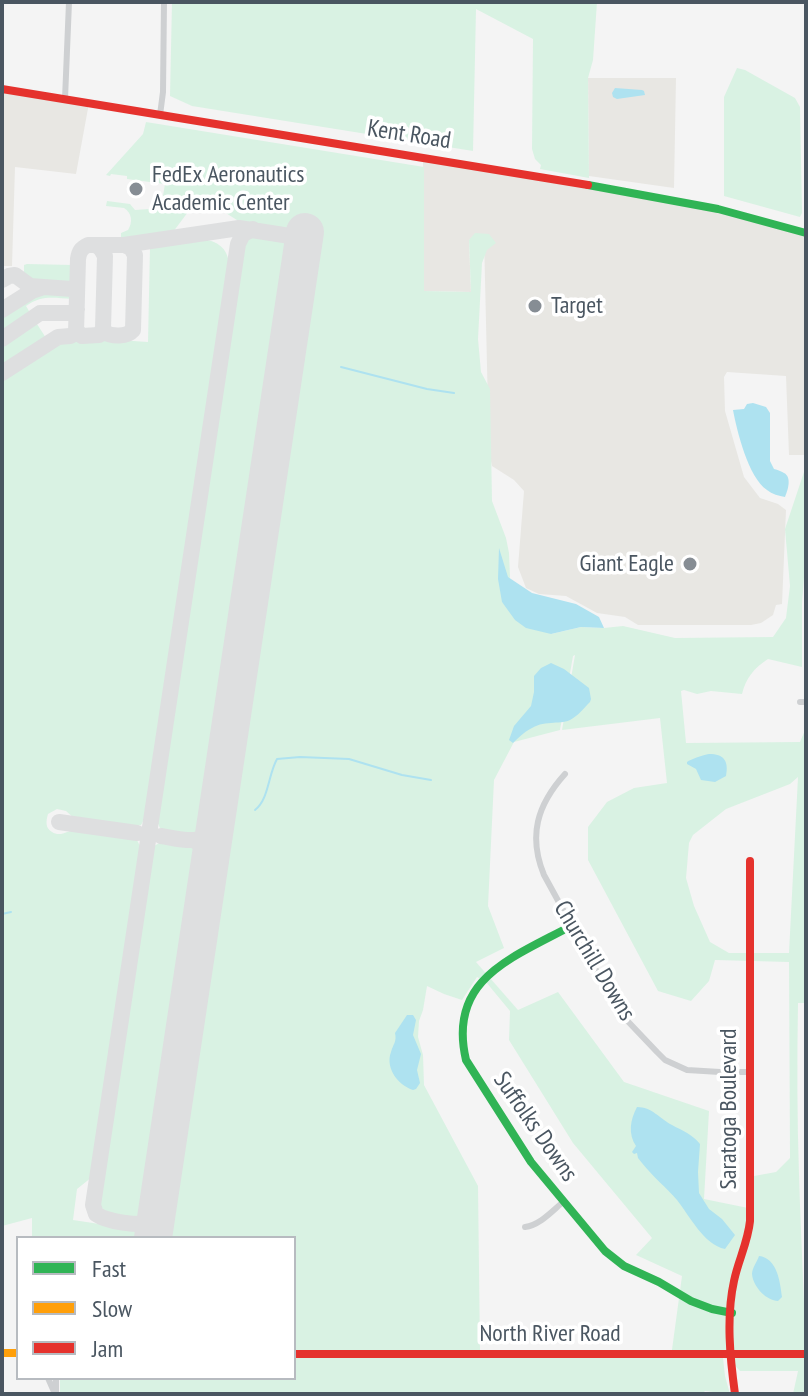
<!DOCTYPE html>
<style>
body{margin:0}
#map{position:relative;width:808px;height:1396px;overflow:hidden;background:#f4f4f4;font-family:"PT Sans Narrow",sans-serif}
canvas{display:block}
.frame{position:absolute;inset:0;border:4px solid #4a5661;pointer-events:none}
.legend{position:absolute;left:16px;top:1236px;width:280px;height:144px;box-sizing:border-box;background:#fff;border:2px solid #b7bbc0;margin:0;padding:10px 14px;list-style:none;font-size:24px;color:#4a5661}
.legend li{display:flex;align-items:center;gap:16px;height:40px}
.legend b{width:40px;border:2px solid #b7bbc0}
</style>
<div id="map">
<canvas width="808" height="1396"></canvas>
<div class="frame"></div>
<ul class="legend">
<li><b style="height:10px;background:#30b455"></b>Fast</li>
<li><b style="height:10px;background:#ff9f0a"></b>Slow</li>
<li><b style="height:10px;background:#e5322d"></b>Jam</li>
</ul>
</div>
<script>
const ctx = document.querySelector('canvas').getContext('2d');
ctx.lineJoin = 'round';
function fillPath(path, color) { ctx.fillStyle = color; ctx.fill(path, 'evenodd'); }
function stroke(path, color, width, dash) { ctx.strokeStyle = color; ctx.lineWidth = width; ctx.lineCap = dash ? 'butt' : 'round'; ctx.setLineDash(dash || []); ctx.stroke(path); }
function label(font, color, halo, rows, align = 'center') {
  ctx.font = font + ' "PT Sans Narrow",sans-serif'; ctx.lineWidth = 7; ctx.setLineDash([]); ctx.textBaseline = 'middle'; ctx.strokeStyle = halo; ctx.fillStyle = color; for (const [text, x, y, turn = 0] of rows) {
    ctx.save(); ctx.translate(x, y); ctx.rotate((+turn || 0) * Math.PI / 180); ctx.textAlign = isNaN(turn) ? turn : align; if (halo) ctx.strokeText(text, 0, 0); ctx.fillText(text, 0, 0); ctx.restore();
  }
}
fillPath(new Path2D(`
 M 588,78 L 676,78 L 674,188 L 589,176 Z
 M 2,89 L 89,103 L 76,174 L 15,167 L 12,266 L 2,266 Z
 M 423,159 L 586,186 L 737,216 L 806,235 L 806,455 L 789,455 L 786,376 L 727,372 L 724,377 L 725,411 L 744,477 L 760,498 L 778,504 L 786,510 L 782,604 L 776,605 L 773,615 L 761,623 L 751,625 L 638,625 L 625,617 L 597,613 L 566,596 L 539,594 L 526,588 L 518,567 L 524,491 L 514,480 L 492,466 L 489,452 L 484,236 L 469,240 L 471,292 L 424,291 Z`), '#e8e7e3');
fillPath(new Path2D(`
 M 172,2 L 597,2 L 593,60 L 588,78 L 589,178 L 540,169 L 541,165 L 535,159 L 532,149 L 533,39 L 476,9 L 473,151 L 192,106 L 170,96 Z
 M 737,68 L 745,70 L 795,98 L 800,107 L 802,213 L 800,217 L 724,196 L 724,97 Z
 M 146,122 L 424,167 L 424,291 L 471,292 L 469,240 L 475,233 L 489,234 L 496,243 L 487,250 L 482,263 L 478,339 L 481,372 L 490,389 L 492,501 L 506,538 L 509,553 L 510,577 L 502,602 L 551,634 L 581,627 L 604,628 L 623,626 L 675,638 L 773,637 L 786,618 L 790,586 L 785,529 L 806,466 L 806,552 L 802,603 L 802,667 L 768,659 C 754,668 746,678 742,694 L 711,691 L 697,694 L 684,690 L 681,691 L 686,743 L 800,742 L 806,728 L 806,1003 L 798,1003 C 797,1060 797,1117 799,1174 C 801,1248 806,1321 806,1394 L 793,1394 L 798,1371 L 740,1371 L 729,1359 L 723,1358 L 725,1376 L 730,1394 L 705,1391 L 702,1394 L 60,1394 L 60,1378 L 294,1378 L 294,1357 L 671,1357 L 682,1276 L 636,1255 L 652,1238 L 573,1143 L 509,1040 L 510,1011 L 486,982 L 477,977 L 462,1000 L 444,994 L 427,986 L 423,1010 L 419,1021 L 418,1037 L 423,1055 L 424,1085 L 478,1186 L 480,1351 L 294,1350 L 294,1238 L 161,1238 L 312,234 L 240,222 L 218,208 L 188,212 L 173,232 L 121,239 L 121,233 L 128,230 C 133,222 132,213 124,208 L 106,206 L 107,201 L 130,204 L 135,210 L 149,209 L 150,206 L 161,208 L 165,184 L 127,179 L 127,176 L 111,174 L 110,176 L 106,175 L 143,134 ZM 575,655 L 562,730 L 660,718 L 667,783 L 634,788 L 607,802 L 588,827 L 588,860 L 658,991 L 691,1001 L 709,981 L 715,960 L 789,962 L 790,1158 L 776,1172 L 754,1176 L 753,1209 L 704,1199 L 709,1111 L 624,1082 L 558,992 L 518,1010 L 476,962 L 504,948 L 488,906 L 494,780 L 514,742 L 560,730 L 573,656 ZM 798,777 L 789,953 L 729,953 L 710,942 L 694,906 L 686,878 L 689,843 L 693,835 L 726,809 L 790,784 Z
 M 252,235 C 268,236 291,235 293,254 L 207,828 L 204,832 L 196,836 L 166,832 L 160,828 L 156,819 L 243,247 L 246,239 Z
 M 202,239 C 218,241 227,248 229,263 L 147,814 L 141,825 L 132,827 L 75,819 L 66,811 L 57,809 L 48,814 C 46,821 45,828 52,832 C 61,838 69,829 77,830 C 94,830 122,834 137,840 L 141,848 L 92,1177 L 77,1189 L 73,1220 L 146,1231 L 145,1238 L 32,1238 L 32,1218 L 2,1226 L 2,377 L 57,342 L 118,340 L 148,342 L 150,247 Z
 M 27,264 L 73,265 L 72,282 L 69,284 L 30,282 L 24,272 L 24,265 Z
 M 43,292 L 70,293 L 72,294 L 72,299 C 53,298 42,295 26,306 L 32,316 L 2,336 L 2,314 L 35,293 Z
 M 35,321 L 48,341 L 2,371 L 2,342 Z
 M 161,842 L 195,847 L 200,853 L 202,861 L 148,1214 L 148,1218 L 144,1220 C 127,1218 104,1220 99,1202 L 151,853 L 154,846 Z`), '#d9f2e3');
fillPath(new Path2D(`
 M 615,88 L 642,90 L 644,91 L 645,95 L 617,99 L 613,97 L 612,93 Z
 M 753,403 L 766,407 L 770,413 L 770,461 L 774,469 C 778,470 781,471 784,473 C 792,477 788,490 785,497 C 779,496 772,494 767,490 C 748,477 737,431 733,410 L 744,409 L 747,404 Z
 M 499,548 L 508,577 L 532,593 L 576,604 L 599,617 L 604,628 L 581,627 L 551,634 L 526,628 L 515,620 L 502,602 L 498,579 Z
 M 551,663 L 564,669 L 589,688 L 591,699 L 590,702 C 584,708 578,716 570,720 C 564,723 558,722 551,723 C 535,723 524,732 513,743 L 509,740 L 514,726 L 531,706 L 534,692 L 534,676 L 541,668 Z
 M 709,754 C 724,754 729,761 726,776 L 715,782 L 701,780 L 696,769 L 687,764 L 687,762 C 691,759 703,755 709,754 Z
 M 407,1015 L 413,1015 L 416,1020 L 413,1035 L 421,1054 L 417,1070 L 420,1083 L 416,1089 L 413,1090 C 398,1085 385,1068 391,1052 C 393,1044 397,1042 395,1033 Z
 M 637,1107 C 652,1107 659,1118 672,1125 C 683,1131 692,1134 700,1144 L 698,1172 L 699,1193 L 709,1209 L 722,1219 L 735,1235 L 725,1249 C 704,1245 689,1215 677,1200 C 666,1187 653,1177 642,1163 L 638,1158 L 637,1153 L 634,1154 L 632,1152 L 636,1146 C 628,1134 630,1120 637,1107 Z
 M 759,1256 C 777,1258 780,1281 782,1297 L 778,1301 C 767,1301 753,1287 752,1274 C 752,1268 757,1262 759,1256 Z`), '#aee2f0');
stroke(new Path2D(`
 M 341,367 L 427,389 L 454,393
 M 255,810 C 269,799 268,775 277,759 L 300,757 L 349,759 L 402,775 L 431,780
 M 2,914 L 11,912`), '#aee2f0', 2);
stroke(new Path2D(`
 M 2,280 L 9,276 L 15,275 L 30,286 L 72,289 L 77,293
 M 2,310 L 32,291 L 41,288
 M 103,329 L 104,332 C 112,337 127,337 133,330 L 135,255 L 131,248 L 124,245
 M 77,330 L 78,333 L 82,336 L 99,335 L 103,329 L 105,256 L 101,249 L 96,245
 M 2,339 L 40,313 L 72,313 L 77,309
 M 2,373 L 58,337 L 70,336 L 76,333 L 78,259 C 79,252 81,248 88,245 L 124,245 L 239,228 L 290,236 L 297,244 L 300,262
 M 59,822 L 137,833
 M 161,836 C 181,839 205,848 215,824
 M 195,841 C 207,846 210,855 209,868
 M 156,1217 L 152,1223 C 138,1226 107,1222 96,1214 L 93,1205 L 238,244 L 243,234 L 253,229`), '#dedfe0', 16);
stroke(new Path2D(`
 M 153,1238 L 305,232`), '#dedfe0', 38);
stroke(new Path2D(`
 M 65,99 L 69,2
 M 160,115 L 163,92 L 164,2
 M 800,702 L 806,702
 M 565,774 C 537,805 528,836 544,875 L 619,1012 L 657,1052 L 665,1060 L 687,1070 L 720,1072 L 749,1072
 M 525,1227 C 540,1225 552,1211 563,1202
 M 48,1378 L 55,1394
 M 56,1394 L 56,1378`), '#ced0d2', 6);
stroke(new Path2D(`
 M 588,185 L 718,209 L 806,233
 M 571,926 C 512,958 447,979 466,1060 L 531,1162 L 605,1251 L 624,1266 L 659,1282 L 691,1301 L 712,1309 L 732,1313`), '#30b455', 8);
stroke(new Path2D(`
 M 2,1353 L 18,1353`), '#ff9f0a', 8);
stroke(new Path2D(`
 M 2,89 L 588,185
 M 294,1354 L 806,1354
 M 735,1394 C 730,1358 726,1317 734,1281 C 738,1261 748,1242 750,1221 L 750,861`), '#e5322d', 8);
for (const [x, y, r, color] of [
 [136,189,8,"#868d94"],
 [535,306,8,"#868d94"],
 [690,564,8,"#868d94"]
]) { const dot = new Path2D(); dot.arc(x, y, r, 0, 2 * Math.PI); ctx.fillStyle = color; ctx.fill(dot); stroke(dot, '#fff', 3); }
label('24px', '#4a5661', '#fff', [
 ["Kent Road",409,135,9],
 ["Churchill Downs",594,961,59],
 ["Saratoga Boulevard",729,1109,-90],
 ["Suffolks Downs",535,1127,55],
 ["North River Road",550,1334]
]);
label('24px', '#4a5661', '#fff', [
 ["FedEx Aeronautics",152,175],
 ["Academic Center",152,203],
 ["Target",551,306],
 ["Giant Eagle",674,564,"right"]
], 'left');
</script>
